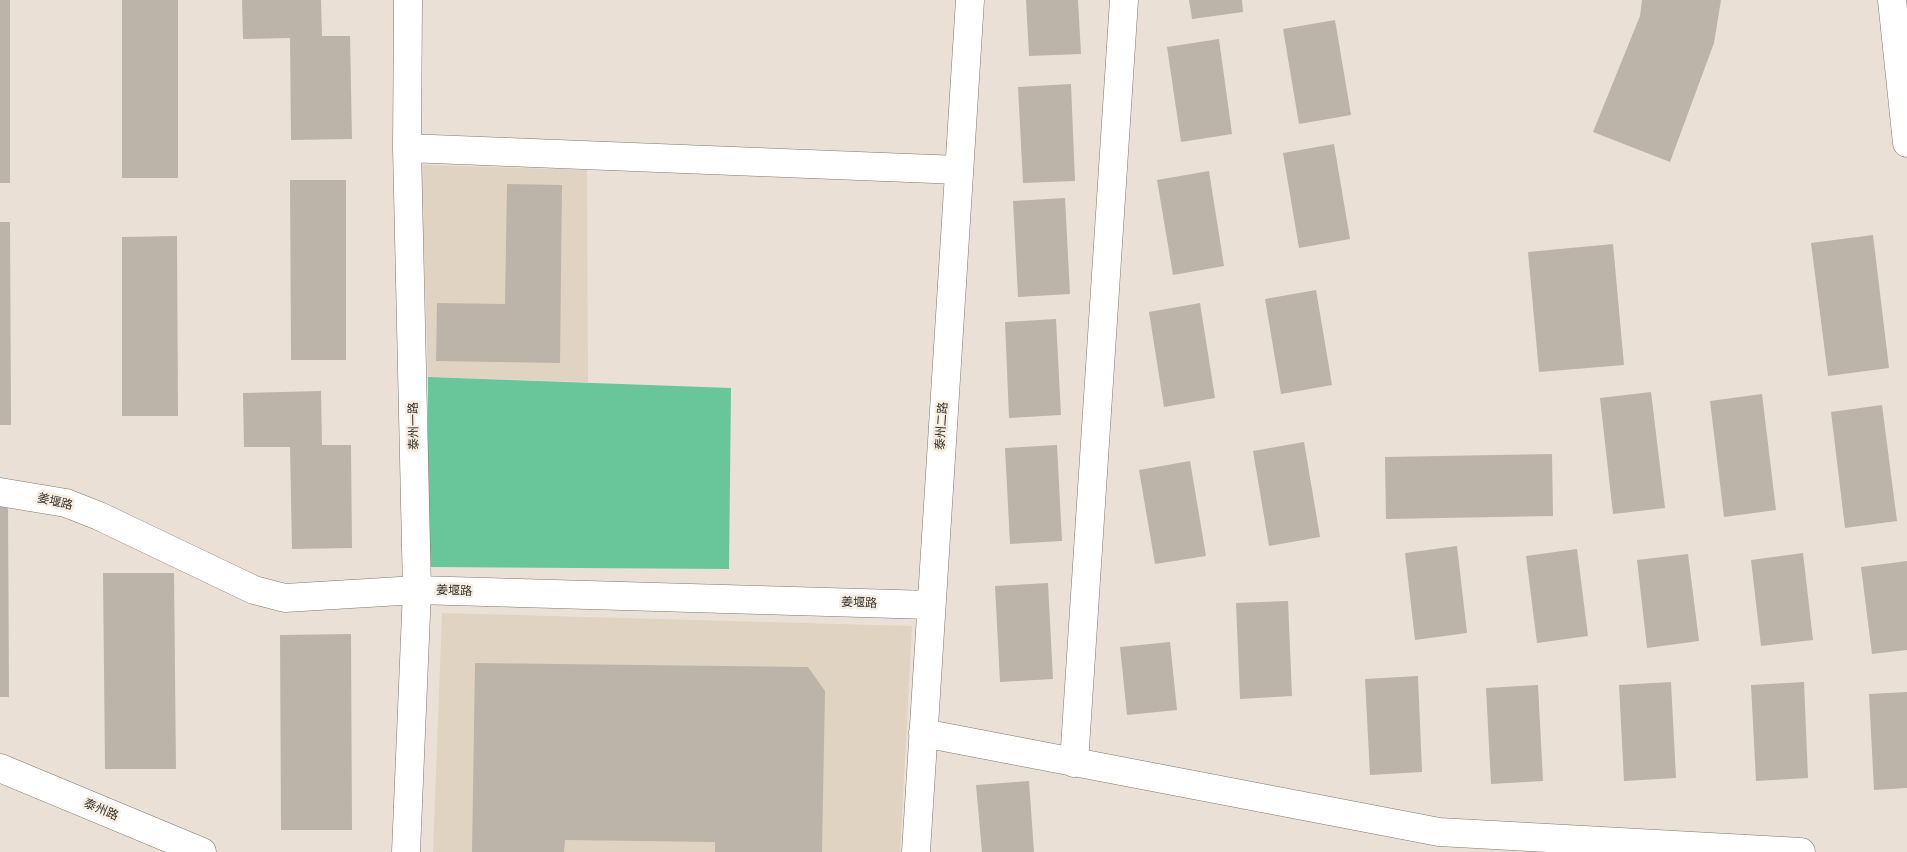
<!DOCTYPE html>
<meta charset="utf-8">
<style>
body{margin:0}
canvas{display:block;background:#eae0d5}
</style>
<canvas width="1907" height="852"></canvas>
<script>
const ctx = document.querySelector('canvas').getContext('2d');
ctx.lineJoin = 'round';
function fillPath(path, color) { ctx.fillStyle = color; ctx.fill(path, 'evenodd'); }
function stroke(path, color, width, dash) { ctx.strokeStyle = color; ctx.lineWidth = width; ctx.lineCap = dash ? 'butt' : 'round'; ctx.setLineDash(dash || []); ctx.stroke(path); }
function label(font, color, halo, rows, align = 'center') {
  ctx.font = font + ' "Noto Sans","Noto Sans SC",sans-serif'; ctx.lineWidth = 5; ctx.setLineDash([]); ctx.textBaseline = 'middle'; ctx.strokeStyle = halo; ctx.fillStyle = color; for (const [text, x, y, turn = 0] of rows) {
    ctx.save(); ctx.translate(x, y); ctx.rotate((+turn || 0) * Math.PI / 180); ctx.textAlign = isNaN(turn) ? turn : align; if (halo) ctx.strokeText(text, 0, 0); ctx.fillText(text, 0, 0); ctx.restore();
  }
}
fillPath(new Path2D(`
 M 421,165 L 587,170 L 588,382 L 428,377 Z
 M 442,613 L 912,626 L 900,852 L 433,852 Z`), '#e1d3c2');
fillPath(new Path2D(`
 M 428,377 L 731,388 L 729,569 L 428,567 Z`), '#68c69a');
fillPath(new Path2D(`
 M 0,0 L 10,0 L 10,183 L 0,183 Z
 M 122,0 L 178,0 L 178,178 L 122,178 Z
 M 242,0 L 321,0 L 322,36 L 350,36 L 352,139 L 291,140 L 290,38 L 243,39 Z
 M 1026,0 L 1078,0 L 1081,54 L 1029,56 Z
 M 1189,0 L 1242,0 L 1243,12 L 1192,19 Z
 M 1642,0 L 1721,0 L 1714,43 L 1670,162 L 1593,132 L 1640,16 Z
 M 1335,20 L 1351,115 L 1299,124 L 1283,29 Z
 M 1219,39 L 1232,134 L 1181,142 L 1167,47 Z
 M 1071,84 L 1075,181 L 1023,183 L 1018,87 Z
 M 1334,144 L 1350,239 L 1299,248 L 1283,153 Z
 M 1209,171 L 1224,266 L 1173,275 L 1157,180 Z
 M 290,180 L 346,180 L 346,360 L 291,360 Z
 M 507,184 L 562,185 L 560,363 L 436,361 L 437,303 L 505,304 Z
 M 1065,198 L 1070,294 L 1018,297 L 1013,201 Z
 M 0,222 L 10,222 L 11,425 L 0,425 Z
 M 1873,235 L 1889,368 L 1828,376 L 1811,243 Z
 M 177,236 L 178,416 L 122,416 L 122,237 Z
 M 1613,244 L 1624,365 L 1539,372 L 1528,252 Z
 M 1316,290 L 1332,385 L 1281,394 L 1265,299 Z
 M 1200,303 L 1215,398 L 1164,407 L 1149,312 Z
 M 1056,319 L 1061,415 L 1009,418 L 1005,322 Z
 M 321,391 L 322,445 L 351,445 L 352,548 L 292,549 L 290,447 L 244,447 L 243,393 Z
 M 1651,392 L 1665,508 L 1613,514 L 1600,398 Z
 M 1762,394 L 1776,510 L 1724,517 L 1710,401 Z
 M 1882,405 L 1897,521 L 1845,528 L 1831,412 Z
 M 1304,442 L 1320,537 L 1269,546 L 1253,451 Z
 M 1057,445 L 1062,541 L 1010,544 L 1005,448 Z
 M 1552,454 L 1553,516 L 1386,519 L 1385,457 Z
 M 1190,461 L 1206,556 L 1155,564 L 1139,470 Z
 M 0,502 L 8,502 L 9,697 L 0,697 Z
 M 1457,546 L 1467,633 L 1415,640 L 1405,553 Z
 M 1577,549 L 1588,636 L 1537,643 L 1526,556 Z
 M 1803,553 L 1813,640 L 1761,646 L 1751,560 Z
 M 1688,554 L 1699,641 L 1647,648 L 1637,560 Z
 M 1907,561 L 1907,650 L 1872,654 L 1861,567 Z
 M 103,573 L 174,573 L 176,769 L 105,769 Z
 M 1048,583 L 1053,679 L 1000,682 L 995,586 Z
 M 1288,601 L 1292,696 L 1240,699 L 1236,603 Z
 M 351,634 L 352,830 L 281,830 L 280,635 Z
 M 1170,642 L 1177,710 L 1127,715 L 1120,647 Z
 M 475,663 L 808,667 L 825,691 L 822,852 L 715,852 L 715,842 L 565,840 L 564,852 L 472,852 Z
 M 1418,676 L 1422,772 L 1370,775 L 1365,679 Z
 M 1671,682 L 1676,778 L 1624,781 L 1619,685 Z
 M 1804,682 L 1808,778 L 1756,781 L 1751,685 Z
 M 1538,685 L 1543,781 L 1491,784 L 1486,688 Z
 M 1907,692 L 1907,788 L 1874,790 L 1869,694 Z
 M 1029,781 L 1034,852 L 982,852 L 976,785 Z`), '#bdb4a9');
const minor = new Path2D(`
 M 1892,0 L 1907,143
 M 407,148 L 959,170
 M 0,492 L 66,503 L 99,516 L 254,590 L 285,598 L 417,590 L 930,605
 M 923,733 L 1439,832 L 1801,852
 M 1074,763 L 1124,0
 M 0,768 L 202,852
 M 406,852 L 417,590 L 407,148 L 408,0
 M 916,852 L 970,0`);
stroke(minor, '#80786e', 29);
stroke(minor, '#fff', 28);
label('12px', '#34302c', '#f7eee2', [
 ["泰州一路",414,426,-91],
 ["泰州二路",942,426,-86],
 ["姜堰路",55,502,13],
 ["姜堰路",454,591,2],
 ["姜堰路",859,603,2],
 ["泰州路",101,810,23]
]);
</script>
